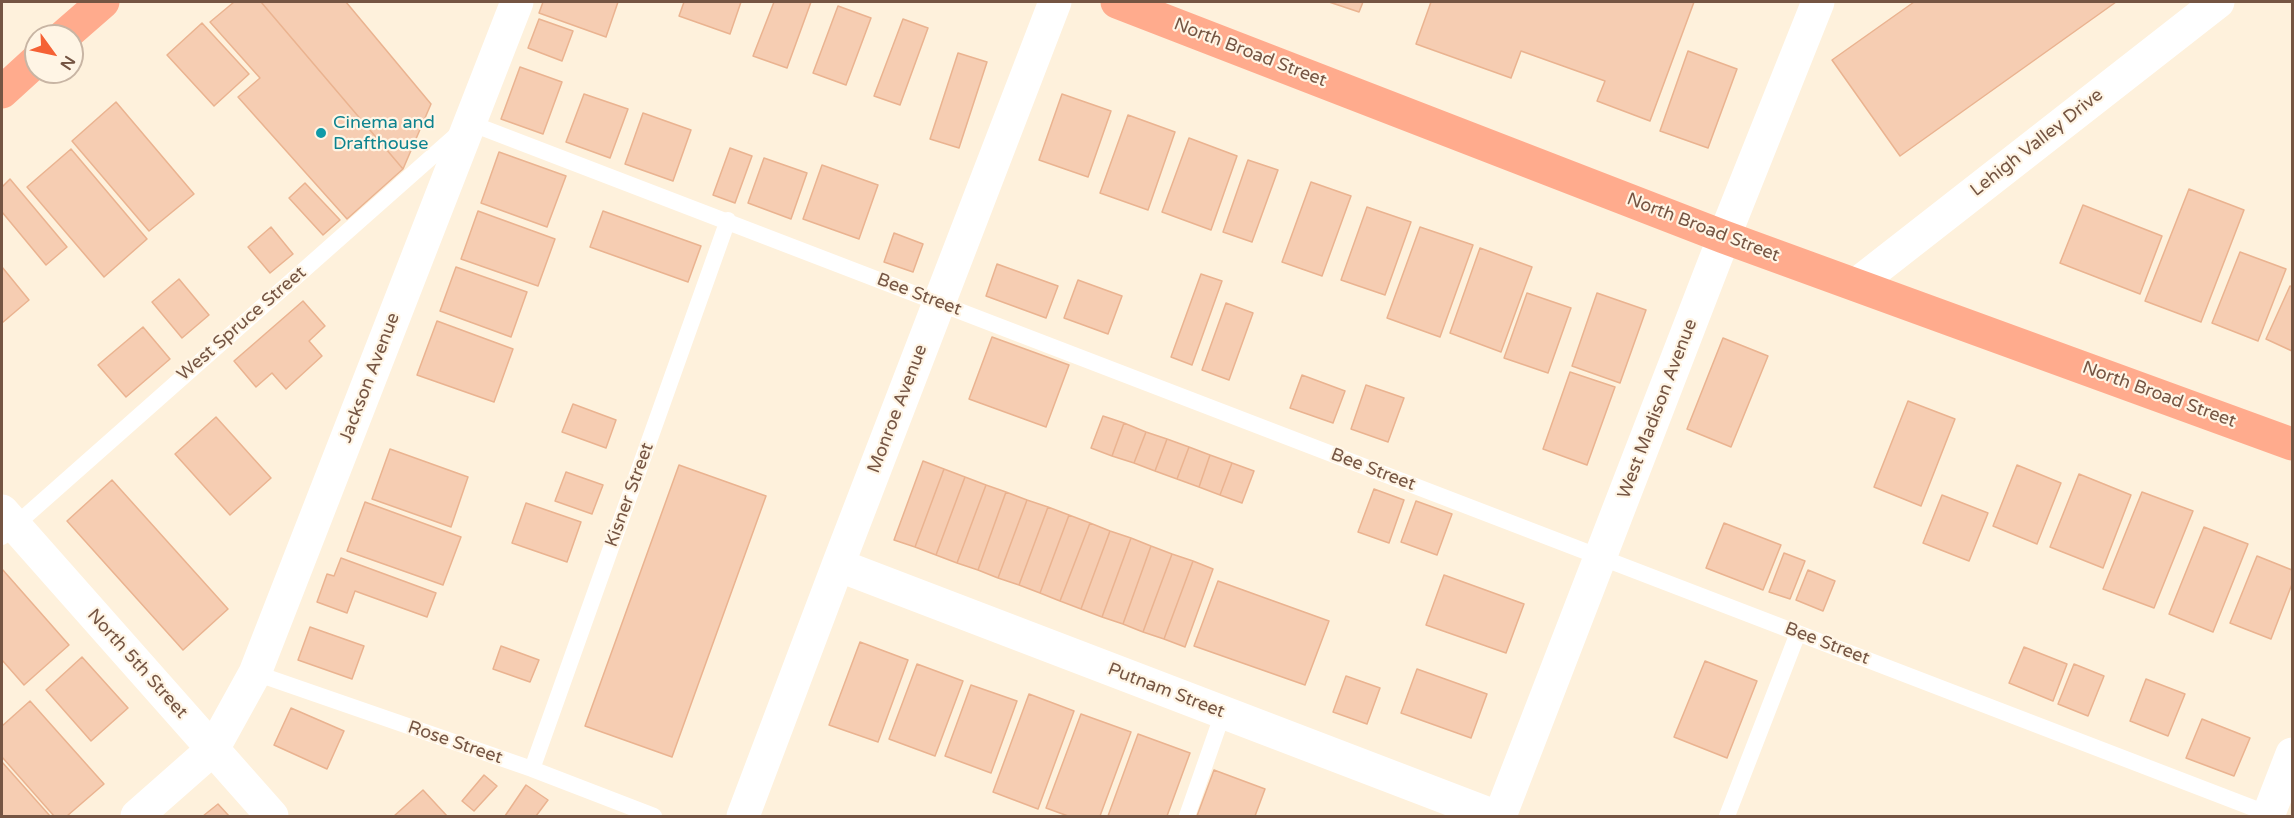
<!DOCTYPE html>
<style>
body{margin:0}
#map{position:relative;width:2294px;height:818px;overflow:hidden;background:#fef1dc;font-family:"Varela Round",sans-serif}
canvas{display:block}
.frame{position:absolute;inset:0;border:3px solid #755543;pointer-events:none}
.north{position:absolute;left:24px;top:24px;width:60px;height:60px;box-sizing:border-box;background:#fff5e5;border:2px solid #c8b5a4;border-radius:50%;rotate:123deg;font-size:16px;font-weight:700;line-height:24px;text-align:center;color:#755543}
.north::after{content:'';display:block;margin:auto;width:21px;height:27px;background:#f56135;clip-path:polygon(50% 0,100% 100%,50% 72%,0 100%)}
</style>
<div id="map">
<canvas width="2294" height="818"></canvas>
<div class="frame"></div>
<div class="north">N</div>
</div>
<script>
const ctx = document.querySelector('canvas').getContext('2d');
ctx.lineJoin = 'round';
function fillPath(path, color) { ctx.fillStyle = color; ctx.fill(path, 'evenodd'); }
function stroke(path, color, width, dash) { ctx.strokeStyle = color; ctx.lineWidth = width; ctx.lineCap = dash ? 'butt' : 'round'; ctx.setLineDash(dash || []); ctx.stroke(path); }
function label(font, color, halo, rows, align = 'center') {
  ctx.font = font + ' "Varela Round",sans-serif'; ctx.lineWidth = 4.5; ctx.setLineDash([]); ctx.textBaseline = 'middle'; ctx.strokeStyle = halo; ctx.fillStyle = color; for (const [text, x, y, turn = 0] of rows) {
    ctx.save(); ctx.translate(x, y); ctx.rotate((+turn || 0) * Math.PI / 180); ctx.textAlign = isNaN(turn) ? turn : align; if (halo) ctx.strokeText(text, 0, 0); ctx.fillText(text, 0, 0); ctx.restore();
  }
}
const building = new Path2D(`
 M 234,2 L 261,2 L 403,169 L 347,219 L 238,97 L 260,78 L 210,22 Z
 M 261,2 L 346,2 L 431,104 L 403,169 Z
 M 543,2 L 618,2 L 606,37 L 539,13 Z
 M 684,2 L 741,2 L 730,34 L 679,16 Z
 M 774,2 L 811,2 L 787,68 L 753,56 Z
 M 1329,2 L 1363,2 L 1359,12 Z
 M 1431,2 L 1694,2 L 1650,121 L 1597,101 L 1605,81 L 1521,51 L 1511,78 L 1416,44 Z
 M 1914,2 L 2116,2 L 1900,156 L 1832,60 Z
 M 838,6 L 871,18 L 846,85 L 813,73 Z
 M 539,19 L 573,31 L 562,61 L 528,48 Z
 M 903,19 L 928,28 L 900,105 L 874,96 Z
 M 202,23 L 249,74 L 214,106 L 167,55 Z
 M 1688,51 L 1737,69 L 1708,148 L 1660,131 Z
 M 958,53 L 987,62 L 959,148 L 930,139 Z
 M 520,67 L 562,82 L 543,134 L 501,119 Z
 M 584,94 L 628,109 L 610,158 L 566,142 Z
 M 1062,94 L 1111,111 L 1088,177 L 1039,160 Z
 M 116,102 L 194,194 L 149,231 L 72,141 Z
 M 643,113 L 691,130 L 673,181 L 625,164 Z
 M 1128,115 L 1175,132 L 1148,210 L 1100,193 Z
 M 1189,138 L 1237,156 L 1211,230 L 1162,212 Z
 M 730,148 L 752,156 L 735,203 L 713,195 Z
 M 71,149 L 147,239 L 104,277 L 27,187 Z
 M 499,152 L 566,176 L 547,227 L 481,203 Z
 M 764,158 L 807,173 L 791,219 L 748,203 Z
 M 1248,160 L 1278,170 L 1252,242 L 1223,232 Z
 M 822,165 L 878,185 L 859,239 L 803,219 Z
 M 10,179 L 67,247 L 46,265 L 2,212 L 2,187 Z
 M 1311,182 L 1351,196 L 1322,276 L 1282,262 Z
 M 305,183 L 340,220 L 323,235 L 289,198 Z
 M 2189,189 L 2244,210 L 2201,322 L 2145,301 Z
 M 2083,205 L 2162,236 L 2140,294 L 2060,263 Z
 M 1367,207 L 1411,222 L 1385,295 L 1341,280 Z
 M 478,211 L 555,239 L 538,286 L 461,259 Z
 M 603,211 L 701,246 L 688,282 L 590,247 Z
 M 271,227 L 293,254 L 270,273 L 248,247 Z
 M 1420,227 L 1473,245 L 1440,337 L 1387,318 Z
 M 894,233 L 923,244 L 913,272 L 884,262 Z
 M 1480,248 L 1532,267 L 1501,352 L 1450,333 Z
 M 2240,252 L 2286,269 L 2258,341 L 2212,323 Z
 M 997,264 L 1058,286 L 1046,318 L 986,296 Z
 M 2,267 L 29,300 L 2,323 Z
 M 456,267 L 527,292 L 511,337 L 440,311 Z
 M 1201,274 L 1222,281 L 1192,365 L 1171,357 Z
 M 179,279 L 209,315 L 182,338 L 152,302 Z
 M 1078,280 L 1122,296 L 1108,334 L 1064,318 Z
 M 2290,286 L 2292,287 L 2292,351 L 2266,339 Z
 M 1527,293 L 1571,308 L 1548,373 L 1504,358 Z
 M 1597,293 L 1646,310 L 1620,383 L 1572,366 Z
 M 303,301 L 325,326 L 309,341 L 322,356 L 286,389 L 272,373 L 256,387 L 234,361 Z
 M 1226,303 L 1253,313 L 1229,380 L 1202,370 Z
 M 437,321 L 513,349 L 494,402 L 417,375 Z
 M 143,327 L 170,359 L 126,397 L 98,365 Z
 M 992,337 L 1069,365 L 1046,427 L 969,399 Z
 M 1723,338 L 1768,356 L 1731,447 L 1687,429 Z
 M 1570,372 L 1615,387 L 1587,465 L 1543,449 Z
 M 1302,375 L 1345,391 L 1333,423 L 1290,408 Z
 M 1366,385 L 1404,398 L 1388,442 L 1351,429 Z
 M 1908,401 L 1955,419 L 1921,506 L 1874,487 Z
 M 573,404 L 616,420 L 606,448 L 562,432 Z
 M 1103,416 L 1124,423 L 1112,456 L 1091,448 Z
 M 216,417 L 271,478 L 230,515 L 175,454 Z
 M 1124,423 L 1146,432 L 1134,463 L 1112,456 Z
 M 1146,432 L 1167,439 L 1155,471 L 1134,463 Z
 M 1167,439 L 1189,447 L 1177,479 L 1155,471 Z
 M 1189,447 L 1210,455 L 1199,487 L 1177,479 Z
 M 390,449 L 468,477 L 451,527 L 372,499 Z
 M 1210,455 L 1232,463 L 1220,495 L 1199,487 Z
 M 923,461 L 944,469 L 915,547 L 894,540 Z
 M 1232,463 L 1254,471 L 1242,503 L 1220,495 Z
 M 679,465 L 766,496 L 672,757 L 585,726 Z
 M 2017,465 L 2061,483 L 2037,544 L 1993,526 Z
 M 944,469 L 965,477 L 936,555 L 915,547 Z
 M 566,472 L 603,485 L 592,514 L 555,501 Z
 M 2079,474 L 2131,495 L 2103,568 L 2050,547 Z
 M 965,477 L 986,485 L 957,563 L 936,555 Z
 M 112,480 L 228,609 L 183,650 L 67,521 Z
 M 986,485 L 1006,492 L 978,570 L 957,563 Z
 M 1374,489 L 1404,500 L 1389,543 L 1358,532 Z
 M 1006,492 L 1027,500 L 998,578 L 978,570 Z
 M 2142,492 L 2193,511 L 2154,608 L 2103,589 Z
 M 1942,495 L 1988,513 L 1969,561 L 1923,543 Z
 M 1027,500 L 1048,507 L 1019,585 L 998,578 Z
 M 1416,501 L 1452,514 L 1437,555 L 1401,542 Z
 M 365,502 L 461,537 L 443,585 L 347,551 Z
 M 526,503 L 581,522 L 567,562 L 512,543 Z
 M 1048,507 L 1069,515 L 1040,593 L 1019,585 Z
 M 1069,515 L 1090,523 L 1060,601 L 1040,593 Z
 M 1090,523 L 1110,531 L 1081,609 L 1060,601 Z
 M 1724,523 L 1781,545 L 1763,590 L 1706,568 Z
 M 2204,527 L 2248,544 L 2213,632 L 2169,614 Z
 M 1110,531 L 1131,538 L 1102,617 L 1081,609 Z
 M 1131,538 L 1151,546 L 1123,624 L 1102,617 Z
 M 1151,546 L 1172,554 L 1143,632 L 1123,624 Z
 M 1784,553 L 1805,561 L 1790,599 L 1769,592 Z
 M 1172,554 L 1193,561 L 1164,639 L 1143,632 Z
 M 2257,556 L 2292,570 L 2292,584 L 2271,639 L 2230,623 Z
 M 341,558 L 436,593 L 427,617 L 355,591 L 347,613 L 317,602 L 327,574 L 334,576 Z
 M 1193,561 L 1213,569 L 1185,647 L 1164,639 Z
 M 2,569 L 69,645 L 24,685 L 2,660 Z
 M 1808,570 L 1835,581 L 1823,611 L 1796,600 Z
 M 1444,575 L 1524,604 L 1506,653 L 1426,625 Z
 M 1218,581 L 1329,621 L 1305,685 L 1194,646 Z
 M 310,627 L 364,646 L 352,679 L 298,660 Z
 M 860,642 L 908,660 L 878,742 L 829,725 Z
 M 501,646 L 539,660 L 530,682 L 493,669 Z
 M 2024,647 L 2067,664 L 2053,701 L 2009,683 Z
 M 82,657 L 128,708 L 91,741 L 46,690 Z
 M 1705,661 L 1757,681 L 1727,758 L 1674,737 Z
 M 917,664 L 963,681 L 935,756 L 889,739 Z
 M 2074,664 L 2104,676 L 2088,716 L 2058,704 Z
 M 1417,669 L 1487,694 L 1471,738 L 1401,713 Z
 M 1346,676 L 1380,688 L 1367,724 L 1333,712 Z
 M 2146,679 L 2185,694 L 2168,736 L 2130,721 Z
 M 971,685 L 1017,701 L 991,773 L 945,756 Z
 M 1029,694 L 1074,711 L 1038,809 L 993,792 Z
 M 30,701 L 104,784 L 67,816 L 54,816 L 2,757 L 2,726 Z
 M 291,708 L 344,731 L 327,769 L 274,745 Z
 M 1081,714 L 1131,732 L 1100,816 L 1068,816 L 1046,808 Z
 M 2202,719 L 2250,738 L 2234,776 L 2186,758 Z
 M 1138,734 L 1190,753 L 1167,816 L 1108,816 Z
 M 2,762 L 50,816 L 2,816 Z
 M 1214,770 L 1265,789 L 1255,816 L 1197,816 Z
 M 484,775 L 497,786 L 474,811 L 462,801 Z
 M 526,785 L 548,800 L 536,816 L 505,816 Z
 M 423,790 L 447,816 L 394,816 Z
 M 218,804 L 229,816 L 203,816 Z`);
fillPath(building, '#f6cdb2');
stroke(building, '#eab390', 1.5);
stroke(new Path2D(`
 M 2,537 L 470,123 L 2274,816
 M 255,673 L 532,769 L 654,816
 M 532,769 L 728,220
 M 1187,816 L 1223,713
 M 1727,816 L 1798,633`), '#fff', 16);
stroke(new Path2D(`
 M 1857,284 L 2218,2
 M 2,511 L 272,816
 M 838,565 L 1494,816
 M 137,816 L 213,749 L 255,673 L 517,2
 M 743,816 L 838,565 L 1055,2
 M 1500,816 L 1724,237 L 1818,2
 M 2268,816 L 2292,754`), '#fff', 33);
stroke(new Path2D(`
 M 1117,2 L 1724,237 L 2292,444
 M 64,36 L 103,2
 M 2,92 L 36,61`), '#ffab8d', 33);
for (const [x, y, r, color] of [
 [321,133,6,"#0f9aa8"]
]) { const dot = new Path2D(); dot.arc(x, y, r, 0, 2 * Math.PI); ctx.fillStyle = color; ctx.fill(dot); stroke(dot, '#fff5e5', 2); }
label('18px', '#755543', '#fff5e5', [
 ["North Broad Street",1250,53,21],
 ["Lehigh Valley Drive",2037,143,-38],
 ["North Broad Street",1703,228,21],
 ["Bee Street",919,295,21],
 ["West Spruce Street",242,324,-41],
 ["Jackson Avenue",370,378,-69],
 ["North Broad Street",2159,395,20],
 ["Monroe Avenue",898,409,-69],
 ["West Madison Avenue",1658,409,-69],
 ["Bee Street",1373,470,21],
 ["Kisner Street",630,495,-70],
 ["Bee Street",1827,644,21],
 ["North 5th Street",137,664,48],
 ["Putnam Street",1166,691,21],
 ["Rose Street",455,743,19]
]);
label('18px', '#0d838f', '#fff5e5', [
 ["Cinema and",333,123],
 ["Drafthouse",333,144]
], 'left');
</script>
